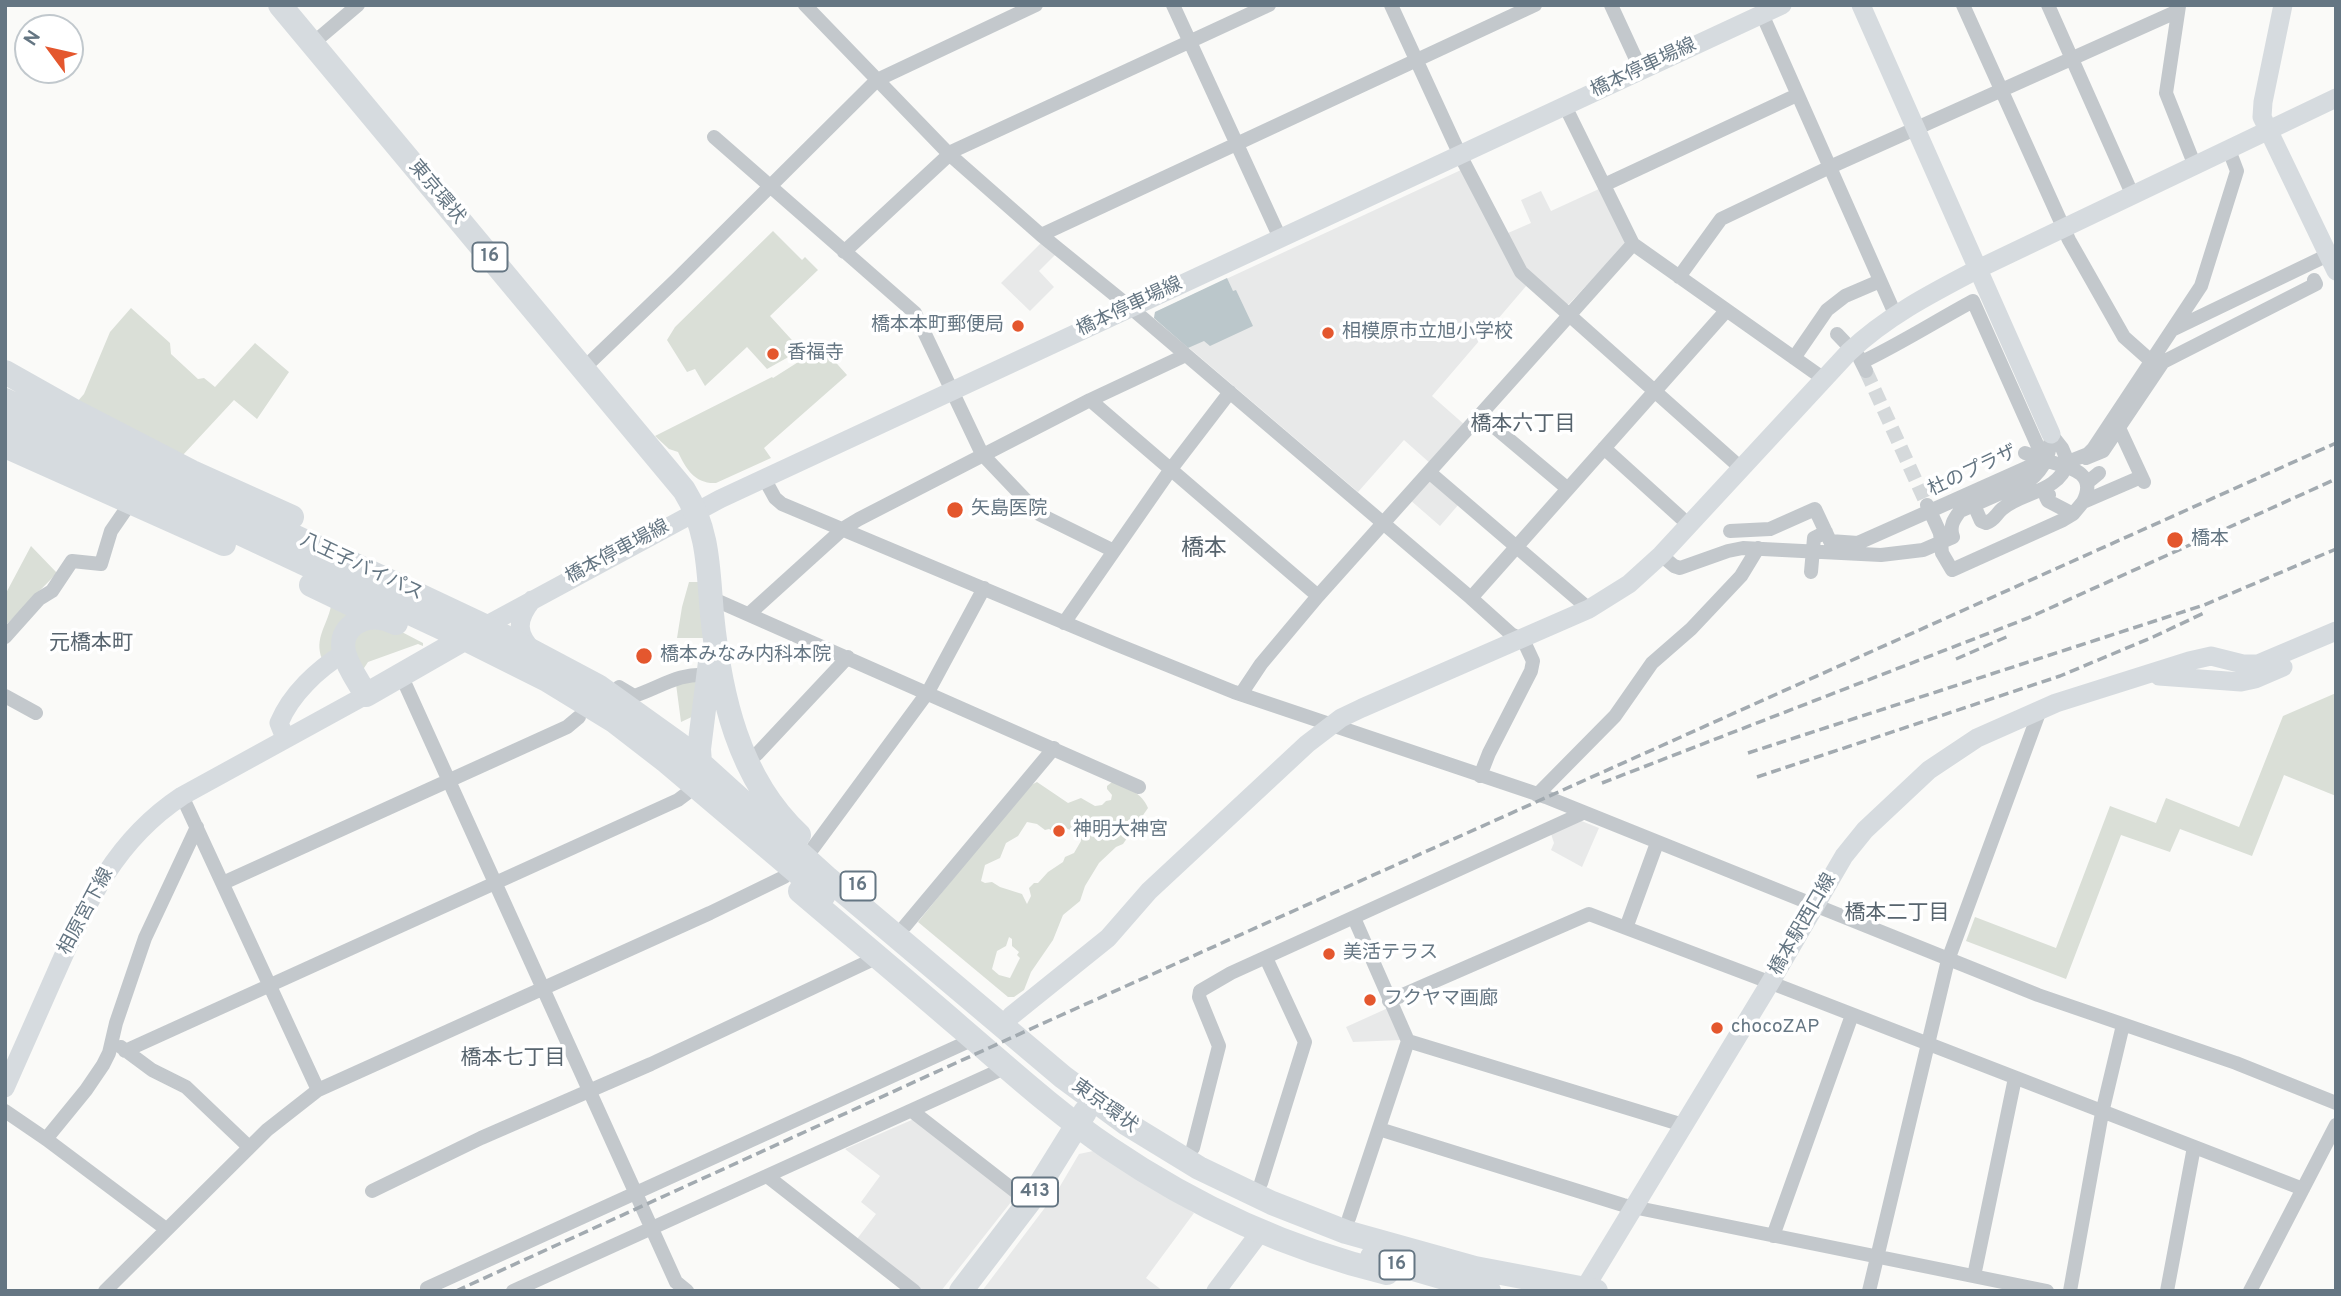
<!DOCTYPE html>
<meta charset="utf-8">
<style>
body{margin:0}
#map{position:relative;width:2341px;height:1296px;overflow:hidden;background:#fafaf8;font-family:Overpass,sans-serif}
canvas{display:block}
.frame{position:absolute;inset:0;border:7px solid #657683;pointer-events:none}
.north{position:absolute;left:14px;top:14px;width:70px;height:70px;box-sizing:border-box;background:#fff;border:2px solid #c1c8cd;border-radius:50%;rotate:303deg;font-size:19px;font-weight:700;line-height:28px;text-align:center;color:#657683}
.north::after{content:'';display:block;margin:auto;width:24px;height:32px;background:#e4572e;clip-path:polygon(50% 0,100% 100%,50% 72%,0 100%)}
</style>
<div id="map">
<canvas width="2341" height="1296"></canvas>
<div class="frame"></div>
<div class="north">N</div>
</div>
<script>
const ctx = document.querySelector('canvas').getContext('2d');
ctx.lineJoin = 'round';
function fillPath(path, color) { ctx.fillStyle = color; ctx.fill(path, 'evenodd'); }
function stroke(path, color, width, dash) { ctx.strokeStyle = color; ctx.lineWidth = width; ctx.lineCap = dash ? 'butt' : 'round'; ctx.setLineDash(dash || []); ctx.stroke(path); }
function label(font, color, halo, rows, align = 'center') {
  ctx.font = font + ' Overpass,"Noto Sans JP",sans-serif'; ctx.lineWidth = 7; ctx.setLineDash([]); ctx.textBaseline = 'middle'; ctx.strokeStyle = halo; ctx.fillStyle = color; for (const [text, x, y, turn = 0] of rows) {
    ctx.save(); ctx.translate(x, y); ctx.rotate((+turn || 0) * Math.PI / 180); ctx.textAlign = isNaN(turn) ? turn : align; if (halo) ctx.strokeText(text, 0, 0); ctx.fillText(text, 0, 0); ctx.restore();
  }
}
fillPath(new Path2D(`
 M 1461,170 L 1527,285 L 1432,396 L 1466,426 L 1431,464 L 1404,440 L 1358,492 L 1154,318 L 1155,312 Z
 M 1599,189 L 1626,243 L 1569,304 L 1565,304 L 1525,267 L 1508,233 L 1531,223 L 1521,200 L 1541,191 L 1551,211 Z
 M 1042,242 L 1056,254 L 1039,271 L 1054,287 L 1030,311 L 1001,283 Z
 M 1431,479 L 1459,504 L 1440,526 L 1409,499 Z
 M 1579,820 L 1599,828 L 1582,867 L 1551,850 L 1554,843 L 1551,834 Z
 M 1388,1008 L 1401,1040 L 1353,1042 L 1346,1027 Z
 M 914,1119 L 1015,1197 L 941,1291 L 922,1291 L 857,1239 L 876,1214 L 861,1202 L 880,1176 L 845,1149 Z
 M 1098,1150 L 1194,1213 L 1146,1278 L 1163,1291 L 982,1291 L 1056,1193 L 1079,1154 Z`), '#e8e9e9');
fillPath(new Path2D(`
 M 773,231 L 802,260 L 805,257 L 818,270 L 770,316 L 801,350 L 767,369 L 747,347 L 705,386 L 695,369 L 687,372 L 667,340 L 675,327 Z
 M 131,308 L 170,343 L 171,354 L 198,379 L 204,378 L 215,387 L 255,343 L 289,372 L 257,419 L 234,400 L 182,456 L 77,402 L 84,394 L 110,332 Z
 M 822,347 L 847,375 L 764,448 L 771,458 L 716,483 C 695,484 686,469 678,452 L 669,449 L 655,436 L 772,377 L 773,378 Z
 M 31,546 L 57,573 L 5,626 L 5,595 Z
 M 689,582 L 703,582 L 705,638 L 677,638 L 682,607 Z
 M 331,606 L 357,614 L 337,648 L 322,659 C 314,638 327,626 331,606 Z
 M 365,627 L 398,630 L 423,643 L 423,646 L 418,644 L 368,662 L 362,671 L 352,642 Z
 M 696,679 L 696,715 L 681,722 L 676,684 Z
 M 2336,693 L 2336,796 L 2284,775 L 2252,856 L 2180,829 L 2170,852 L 2121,835 L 2066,979 L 1966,941 L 1975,917 L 2056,948 L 2110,806 L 2156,823 L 2166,798 L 2239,827 L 2283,716 Z
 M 1037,782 L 1068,803 L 1081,798 L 1095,806 L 1102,805 L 1106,801 L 1111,800 L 1112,795 L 1107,789 L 1107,786 L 1112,782 C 1127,787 1142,793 1148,808 L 1123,844 L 1116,847 L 1099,863 L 1085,886 L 1080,901 L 1063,915 L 1053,940 L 1031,972 L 1024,990 L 1014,997 L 1008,997 L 918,922 L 1027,787 ZM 1027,822 L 1037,824 L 1045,830 L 1049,829 L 1055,832 L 1066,828 L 1080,835 L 1081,841 L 1074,853 L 1065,857 L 1063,862 L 1048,872 L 1038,883 L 1034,883 L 1029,888 L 1031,896 L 1027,904 L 1022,894 L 1000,887 L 992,882 L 985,883 L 981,881 L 985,865 L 1000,858 L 1006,843 L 1018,836 ZM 1009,937 L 1012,939 L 1012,946 L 1019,952 L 1017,955 L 1020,958 L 1010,978 L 999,975 L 992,969 L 997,951 L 1006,946 Z`), '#dadfd7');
fillPath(new Path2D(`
 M 1227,278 L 1233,291 L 1236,290 L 1253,326 L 1210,346 L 1204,341 L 1188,348 L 1154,318 L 1155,312 Z`), '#bbc7cb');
stroke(new Path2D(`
 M 1866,371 L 1927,505`), '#d5d9db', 14, [14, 7]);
stroke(new Path2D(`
 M 805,5 L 949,154 L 1041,235 L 1131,308 L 1471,598 L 1511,634 L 1521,639 L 1526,646 L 1533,661 L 1531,671 L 1489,753 L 1480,776
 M 1173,5 L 1280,238
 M 1391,5 L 1460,155 L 1521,272 L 1742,469
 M 1611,5 L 1641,70
 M 1963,5 L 2069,240 L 2124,337 L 2151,361
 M 2048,5 L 2133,196
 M 2179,6 L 2166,93 L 2195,166
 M 1762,14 L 1895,314
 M 312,44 L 358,5
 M 1565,106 L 1633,244 L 1824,379
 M 714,137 L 915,313 L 982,454 L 1039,514 L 1114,551
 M 1604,185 L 1797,95
 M 1041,235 L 1535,5
 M 844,252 L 953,151 L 1269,5
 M 1679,277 L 1721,219 L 1830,167 L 2178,11
 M 2174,329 L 2328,255
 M 1837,334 L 1859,357 L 1866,371
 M 1794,358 L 1827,310 L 1845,296 L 1880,281
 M 1862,362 C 1900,344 1936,321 1973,301 L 2044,460 L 2025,453
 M 583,369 L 677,279 L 877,80 L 1036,5
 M 1090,400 L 1318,596
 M 1480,415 L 1568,489
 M 2119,428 L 2144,482
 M 1604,448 L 1689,525
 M 2086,458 L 2103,451 L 2163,362 L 2316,284 L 2314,280
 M 2068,462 L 2088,454 L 2093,449 L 2201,286 L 2237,171 L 2229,150
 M 1429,472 L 1589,609
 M 764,478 L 775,498 L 782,504 L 1113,643 L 1234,692 L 1546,797 L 2038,995 L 2236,1063 L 2336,1103
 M 2088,482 L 2099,473
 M 2049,495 L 2046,497 L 2048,501 L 2073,514
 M 2083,502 C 2099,471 2067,467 2044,460 L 1930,511 L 1940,533 L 1942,553 L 1952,570 L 2063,520 L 2073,514 L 2083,502 L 2141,477
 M 1974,505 L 1981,521 L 1986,523 C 1995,520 1996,514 2002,509 C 2024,491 2058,493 2068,462 L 2062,448 L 2051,434
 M 1730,531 L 1770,529 L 1815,509 L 1830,541 L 1858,543 L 1930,511 L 1927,505
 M 1661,555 L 1674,566 L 1680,568 L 1728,551 L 1743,548 L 1881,555 L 1923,550 L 1953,537 C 1949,526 1954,519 1960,511 L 2030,480 C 2045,468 2051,452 2051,434
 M 1811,572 L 1814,538 L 1826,532
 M 711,598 L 1139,787
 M 1471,598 L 1726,311
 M 749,614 L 844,528 L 859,519 L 1090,400 L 1186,355
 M 1064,623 L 1171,469 L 1230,392
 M 5,637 L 39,599 L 52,591 L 72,561 L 101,564 L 111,531 L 131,502
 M 401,675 L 676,1282 L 687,1291
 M 619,687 L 634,696 C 659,688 680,672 708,675
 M 1241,694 L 1261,664 L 1318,596 L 1633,244
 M 5,696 L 36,713
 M 746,761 L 757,754 L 848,657
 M 1537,795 L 1615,716 L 1652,663 L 1691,629 L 1741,576 L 1758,548
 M 182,796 L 318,1090
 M 813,848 L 928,692 L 984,588
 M 223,883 L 567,727 L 579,717
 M 905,926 L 1054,748
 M 1626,928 L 1657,843
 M 1389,1001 L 1589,914 L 1761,979 L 2303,1189
 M 1408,1041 L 1683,1125
 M 121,1047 L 152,1070 L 186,1087 L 249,1147
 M 125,1051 L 678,800 L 686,794
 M 5,1111 L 46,1139 L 166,1229
 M 912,1111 L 1029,1202
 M 1379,1129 L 1623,1205 L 2047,1291
 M 46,1139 L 86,1090 L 103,1065 L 109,1053 L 116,1023 L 145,938 L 197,827
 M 1193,1148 L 1219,1046 L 1199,997 L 1200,991 L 1231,973 L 1583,813
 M 767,1176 L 914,1291
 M 1261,1183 L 1305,1042 L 1266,958
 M 372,1191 L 481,1138 L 651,1064 L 878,957
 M 1349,1218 L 1408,1041 L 1354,918
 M 1773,1236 L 1852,1015
 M 1974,1276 L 2015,1078
 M 427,1288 L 965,1043 L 972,1038
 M 105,1291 L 267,1130 L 318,1090 L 710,913 L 784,877
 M 513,1291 L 998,1071 L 1004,1065
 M 1869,1291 L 1948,960 L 2040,710
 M 2070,1291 L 2102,1113 L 2123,1025
 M 2167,1291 L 2194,1147
 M 2250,1291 L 2336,1125`), '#c3c8cc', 14);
stroke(new Path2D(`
 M 1861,5 L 2051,434
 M 2283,5 L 2263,102 L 2262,117 L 2336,271
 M 532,600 C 516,620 516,634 534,652
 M 485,626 L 720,499 L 1782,5
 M 2159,676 L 2241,682 L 2255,679 L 2283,667
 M 285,738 L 279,723 C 291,694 318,669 344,653
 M 1011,1016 L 1108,938 L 1149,891 L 1307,744 L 1341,718 L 1362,708 L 1589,609 L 1629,584 L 1661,555 L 1849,352 C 1887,316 1932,293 1978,269 L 2336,98
 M 5,1088 C 22,1050 38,1013 55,975 C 87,903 114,841 182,796 L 366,695
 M 1216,1291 L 1261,1231
 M 1583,1291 L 1770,983 L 1844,856 L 1865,830 L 1929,770 L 1977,738 L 2056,703 L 2189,661 L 2211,656 L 2243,664 L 2258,664 L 2336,631`), '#d6dbdf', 19);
stroke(new Path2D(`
 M 280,5 L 684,490 C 709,530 708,569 712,614 C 720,694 738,778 799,835
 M 5,372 L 76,412 L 192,472 L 292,517
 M 5,400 L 485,626 L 598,686 L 679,744 L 826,877 L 1063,1077 L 1127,1124 L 1199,1168 L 1272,1203 L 1346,1232 L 1475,1268 L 1596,1291
 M 5,421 L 111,473 L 465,639 L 547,680 L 614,721 L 667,762 L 824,895
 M 5,446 L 224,544
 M 311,585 L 361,609 L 396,623
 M 385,619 C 374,616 363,617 353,625 C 329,644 355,675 366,695 L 476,632
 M 700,763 L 699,749 L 711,654
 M 800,891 C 854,937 908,982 961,1028 C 1009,1069 1056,1112 1109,1148 C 1193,1205 1288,1249 1387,1273
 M 1372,1257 L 1489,1291
 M 961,1291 L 1029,1202 L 1085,1112`), '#d6dbdf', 24);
stroke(new Path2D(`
 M 1956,659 L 2011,635
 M 1748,753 L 2204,605 L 2336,549
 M 1757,777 L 2060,676 L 2153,637 L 2204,613
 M 1602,783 L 2028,618 L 2336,479
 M 456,1291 L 1037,1026 L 2336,443`), '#a2aab0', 3.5, [10, 5]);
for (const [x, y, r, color] of [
 [1018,326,7,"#e4572e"],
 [1328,333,7,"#e4572e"],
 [773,354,7,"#e4572e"],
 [955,510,9,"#e4572e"],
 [2175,540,9,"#e4572e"],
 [644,656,9,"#e4572e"],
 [1059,831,7,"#e4572e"],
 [1329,954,7,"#e4572e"],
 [1370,1000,7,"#e4572e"],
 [1717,1028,7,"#e4572e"]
]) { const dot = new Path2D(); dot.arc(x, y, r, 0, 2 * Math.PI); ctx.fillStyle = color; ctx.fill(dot); stroke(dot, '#fff', 2.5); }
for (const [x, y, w] of [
 [490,257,35],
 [858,886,35],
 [1035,1192,46],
 [1397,1265,35]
]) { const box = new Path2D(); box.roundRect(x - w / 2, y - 14.5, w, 29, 5); ctx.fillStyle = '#fff'; ctx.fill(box); stroke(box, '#657683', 2); }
label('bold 18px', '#657683', null, [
 ["16",490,257],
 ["16",858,886],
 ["413",1035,1192],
 ["16",1397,1265]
]);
label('19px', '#657683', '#fff', [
 ["橋本停車場線",1644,69,-25],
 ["東京環状",436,193,50],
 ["橋本停車場線",1130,308,-25],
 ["杜のプラザ",1973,472,-25],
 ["橋本停車場線",618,553,-28],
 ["八王子バイパス",361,568,25],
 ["相原宮下線",87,912,-62],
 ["橋本駅西口線",1804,925,-60],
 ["東京環状",1104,1107,36]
]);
label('19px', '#657683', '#fff', [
 ["橋本本町郵便局",1004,326,"right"],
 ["相模原市立旭小学校",1342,333],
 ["香福寺",787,354],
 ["矢島医院",971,510],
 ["橋本",2191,540],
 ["橋本みなみ内科本院",660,656],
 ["神明大神宮",1073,831],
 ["美活テラス",1343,954],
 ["フクヤマ画廊",1384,1000],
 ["chocoZAP",1731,1028]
], 'left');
label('21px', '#57646e', '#fff', [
 ["橋本六丁目",1523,426],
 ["元橋本町",91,645],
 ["橋本二丁目",1897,915],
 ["橋本七丁目",513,1060]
]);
label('23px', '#57646e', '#fff', [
 ["橋本",1204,550]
]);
</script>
